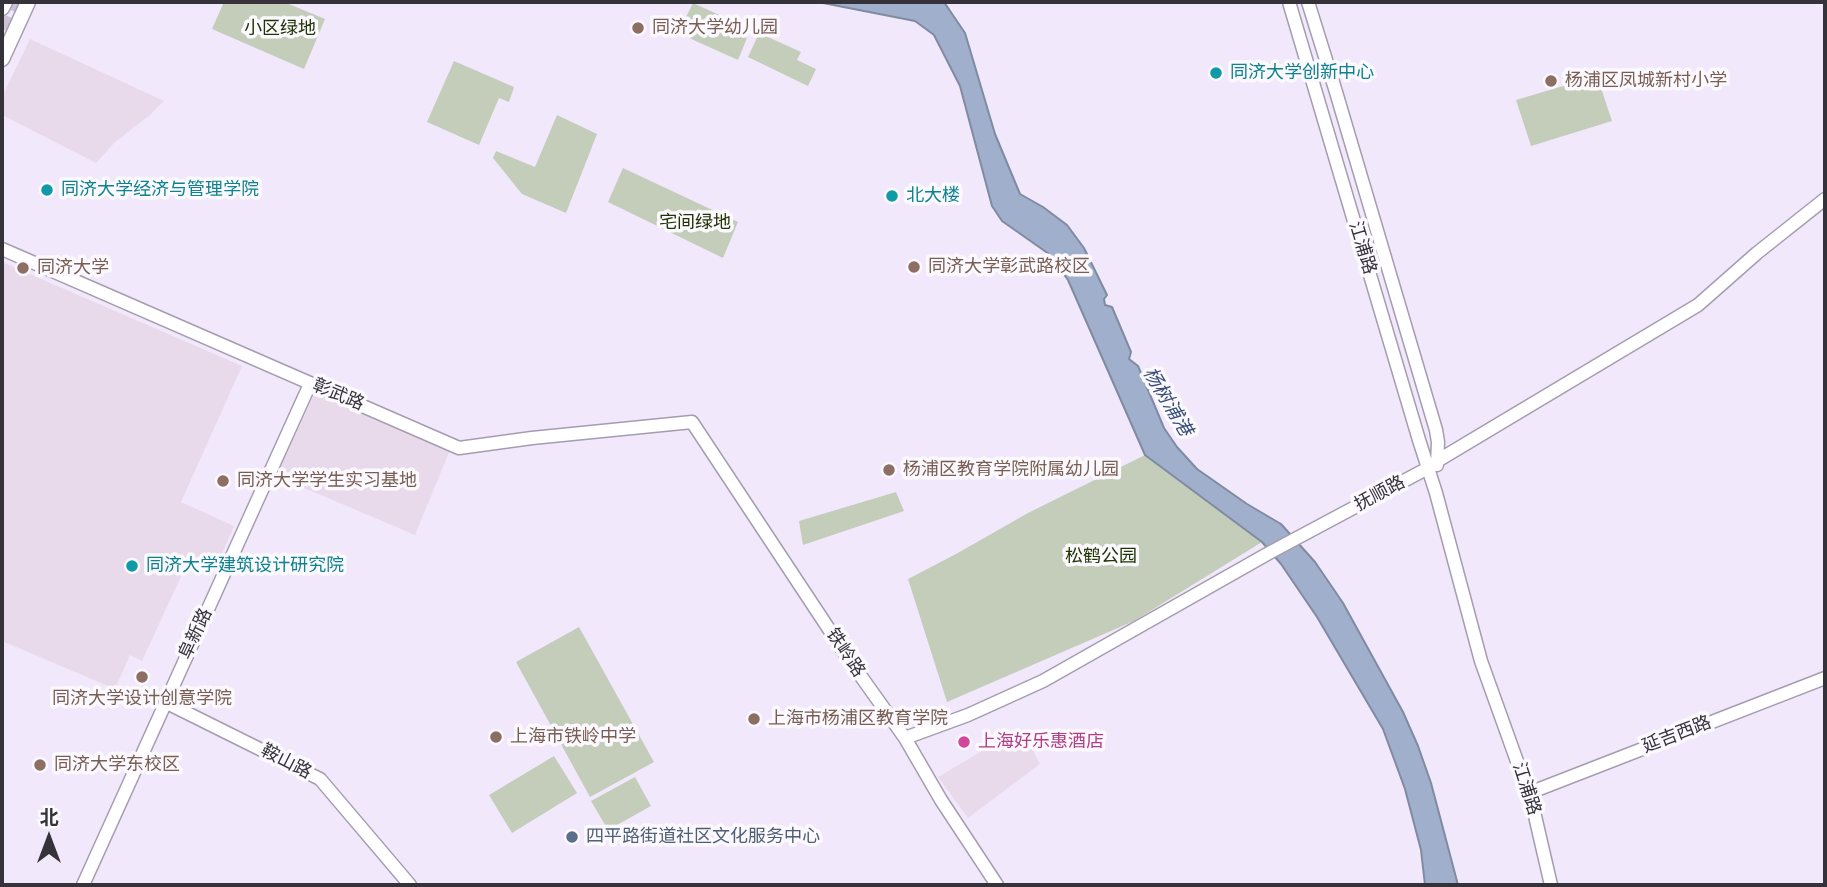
<!DOCTYPE html>
<meta charset="utf-8">
<style>
body{margin:0}
#map{position:relative;width:1827px;height:887px;overflow:hidden;background:#f1e8fc;font-family:"Archivo Narrow","Noto Sans SC",sans-serif}
canvas{display:block}
.frame{position:absolute;inset:0;border:4px solid #36323a;pointer-events:none}
.north{position:absolute;left:14px;top:803px;width:70px;height:70px;-webkit-text-stroke:5px #fbf9fd;paint-order:stroke;rotate:0deg;font-size:19px;font-weight:700;line-height:28px;text-align:center;color:#36323a}
.north::after{content:'';display:block;margin:auto;width:24px;height:32px;background:#36323a;clip-path:polygon(50% 0,100% 100%,50% 72%,0 100%)}
</style>
<div id="map">
<canvas width="1827" height="887"></canvas>
<div class="frame"></div>
<div class="north">北</div>
</div>
<script>
const ctx = document.querySelector('canvas').getContext('2d');
ctx.lineJoin = 'round';
function fillPath(path, color) { ctx.fillStyle = color; ctx.fill(path, 'evenodd'); }
function stroke(path, color, width, dash) { ctx.strokeStyle = color; ctx.lineWidth = width; ctx.lineCap = dash ? 'butt' : 'round'; ctx.setLineDash(dash || []); ctx.stroke(path); }
function label(font, color, halo, rows, align = 'center') {
  ctx.font = font + ' "Archivo Narrow","Noto Sans SC",sans-serif'; ctx.lineWidth = 7; ctx.setLineDash([]); ctx.textBaseline = 'middle'; ctx.strokeStyle = halo; ctx.fillStyle = color; for (const [text, x, y, turn = 0] of rows) {
    ctx.save(); ctx.translate(x, y); ctx.rotate((+turn || 0) * Math.PI / 180); ctx.textAlign = isNaN(turn) ? turn : align; if (halo) ctx.strokeText(text, 0, 0); ctx.fillText(text, 0, 0); ctx.restore();
  }
}
fillPath(new Path2D(`
 M 30,39 L 164,101 L 150,115 L 115,142 L 96,163 L 2,115 L 2,97 Z
 M 2,262 L 242,366 L 181,502 L 234,526 L 217,566 L 190,557 L 142,661 L 130,655 L 115,689 L 2,641 Z
 M 315,393 L 450,450 L 415,535 L 276,476 Z
 M 1021,728 L 1040,764 L 968,818 L 938,777 Z`), '#e9daeb');
fillPath(new Path2D(`
 M 224,2 L 284,2 L 325,19 L 304,69 L 212,29 Z
 M 693,3 L 748,28 L 744,37 L 747,38 L 738,60 L 678,33 Z
 M 759,33 L 801,52 L 797,60 L 816,69 L 808,86 L 748,57 Z
 M 454,61 L 514,87 L 509,102 L 499,98 L 479,145 L 427,122 Z
 M 1597,76 L 1612,121 L 1531,146 L 1516,100 Z
 M 557,115 L 597,134 L 566,213 L 522,194 L 493,158 L 496,151 L 535,167 Z
 M 623,168 L 738,222 L 723,258 L 608,202 Z
 M 1145,455 L 1262,542 L 1134,621 L 947,702 L 908,579 L 956,554 L 1028,513 Z
 M 896,492 L 904,511 L 803,545 L 799,521 Z
 M 579,627 L 654,762 L 590,797 L 516,662 Z
 M 554,756 L 577,793 L 512,833 L 489,795 Z
 M 635,777 L 651,806 L 608,830 L 591,801 Z`), '#c3cdba');
const water = new Path2D(`
 M 818,2 L 944,2 L 965,33 L 995,134 L 1020,194 L 1043,207 L 1067,225 L 1084,248 L 1107,295 L 1104,299 L 1105,305 L 1112,307 L 1131,352 L 1129,359 L 1138,366 L 1164,428 L 1177,447 L 1197,469 L 1247,504 L 1281,524 L 1315,562 L 1343,603 L 1403,712 L 1418,746 L 1431,783 L 1458,885 L 1425,885 L 1421,850 L 1405,789 L 1383,729 L 1317,617 L 1281,564 L 1262,542 L 1145,455 L 1068,280 L 1049,254 L 1002,221 L 992,206 L 960,86 L 934,35 L 915,21 Z`);
fillPath(water, '#a0b0cc');
stroke(water, '#808aa0', 2);
stroke(new Path2D(`
 M 2,29 L 14,2`), '#ccc4d5', 14, [14, 7]);
const secondary = new Path2D(`
 M 1289,2 L 1419,440 L 1436,493 L 1481,661 L 1532,803 L 1551,885
 M 1308,2 L 1336,92 L 1436,430 L 1438,442 L 1437,465
 M 2,249 L 459,448 L 532,438 L 692,422 L 850,661 L 905,738 L 941,800 L 997,885
 M 165,702 L 320,779 L 410,885
 M 905,738 L 968,715 L 1043,681 L 1269,553 L 1428,468 L 1437,461 L 1698,305 L 1757,253 L 1825,199
 M 1529,793 L 1825,678
 M 83,885 L 310,384`);
const primary = new Path2D(`
 M 2,8 L 5,2
 M 2,59 L 28,2`);
stroke(secondary, '#a59daf', 15);
stroke(primary, '#a59daf', 17);
stroke(secondary, '#fff', 12);
stroke(primary, '#fff', 14);
for (const [x, y, r, color] of [
 [638,28,7,"#8d6e63"],
 [1216,73,7,"#0f9aa8"],
 [1551,81,7,"#8d6e63"],
 [47,190,7,"#0f9aa8"],
 [892,196,7,"#0f9aa8"],
 [914,267,7,"#8d6e63"],
 [23,268,7,"#8d6e63"],
 [889,470,7,"#8d6e63"],
 [223,481,7,"#8d6e63"],
 [132,566,7,"#0f9aa8"],
 [142,677,7,"#8d6e63"],
 [754,719,7,"#8d6e63"],
 [496,737,7,"#8d6e63"],
 [964,742,7,"#d1479c"],
 [40,765,7,"#8d6e63"],
 [572,837,7,"#5c6f8a"]
]) { const dot = new Path2D(); dot.arc(x, y, r, 0, 2 * Math.PI); ctx.fillStyle = color; ctx.fill(dot); stroke(dot, '#fbf9fd', 2.5); }
label('18px', '#785e54', '#fbf9fd', [
 ["同济大学幼儿园",652,28],
 ["杨浦区凤城新村小学",1565,81],
 ["同济大学彰武路校区",928,267],
 ["同济大学",37,268],
 ["杨浦区教育学院附属幼儿园",903,470],
 ["同济大学学生实习基地",237,481],
 ["同济大学设计创意学院",142,699,"center"],
 ["上海市杨浦区教育学院",768,719],
 ["上海市铁岭中学",510,737],
 ["同济大学东校区",54,765]
], 'left');
label('18px', '#213405', '#fbf9fd', [
 ["小区绿地",280,29],
 ["宅间绿地",695,223],
 ["松鹤公园",1101,557]
]);
label('18px', '#0d838f', '#fbf9fd', [
 ["同济大学创新中心",1230,73],
 ["同济大学经济与管理学院",61,190],
 ["北大楼",906,196],
 ["同济大学建筑设计研究院",146,566]
], 'left');
label('18px', '#36323a', '#fbf9fd', [
 ["江浦路",1362,248,73],
 ["彰武路",338,395,23],
 ["抚顺路",1380,494,-28],
 ["阜新路",196,634,-65],
 ["铁岭路",845,653,56],
 ["延吉西路",1677,735,-21],
 ["鞍山路",286,762,27],
 ["江浦路",1526,789,72]
]);
label('18px', '#b23c85', '#fbf9fd', [
 ["上海好乐惠酒店",978,742]
], 'left');
label('18px', '#4e5e75', '#fbf9fd', [
 ["四平路街道社区文化服务中心",586,837]
], 'left');
label('italic 19px', '#384e77', '#fbf9fd', [
 ["杨树浦港",1167,402,59]
]);
</script>
